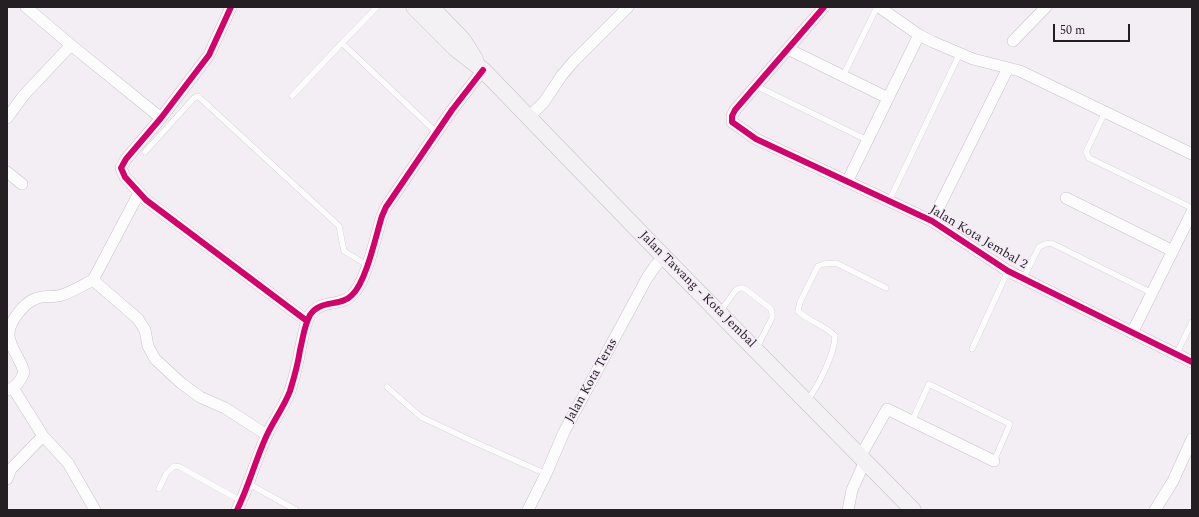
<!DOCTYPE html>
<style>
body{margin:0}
#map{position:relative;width:1199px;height:517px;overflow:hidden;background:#f3eef4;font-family:Spectral,serif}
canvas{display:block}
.frame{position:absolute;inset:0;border:8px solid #231f23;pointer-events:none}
.scale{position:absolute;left:1053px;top:24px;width:77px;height:18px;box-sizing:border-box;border:2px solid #231f23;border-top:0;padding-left:5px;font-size:12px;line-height:14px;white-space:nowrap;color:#231f23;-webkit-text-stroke:3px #f5ebf7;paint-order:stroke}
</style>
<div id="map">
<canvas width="1199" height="517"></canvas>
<div class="frame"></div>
<div class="scale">50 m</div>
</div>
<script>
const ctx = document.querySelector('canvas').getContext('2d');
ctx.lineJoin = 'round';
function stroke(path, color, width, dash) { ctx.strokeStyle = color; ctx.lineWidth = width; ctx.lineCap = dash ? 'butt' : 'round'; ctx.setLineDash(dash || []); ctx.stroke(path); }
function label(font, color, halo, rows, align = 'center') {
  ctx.font = font + ' Spectral,serif'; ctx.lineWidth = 3; ctx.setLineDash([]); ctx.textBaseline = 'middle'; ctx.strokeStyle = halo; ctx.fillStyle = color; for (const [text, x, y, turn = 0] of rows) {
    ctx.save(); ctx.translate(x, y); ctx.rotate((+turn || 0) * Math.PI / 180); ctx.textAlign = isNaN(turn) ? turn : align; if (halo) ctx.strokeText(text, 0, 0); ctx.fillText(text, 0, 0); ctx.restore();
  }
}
const lane = new Path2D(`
 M 377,7 L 342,43 L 437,133
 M 843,76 L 877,7
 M 756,86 L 867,140
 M 292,96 L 342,43
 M 1105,112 L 1086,152 L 1089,158 L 1192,208
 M 145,152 L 194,98 L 198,96 L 200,98 L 339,226 L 344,251 L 367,265
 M 889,201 L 960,53
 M 1023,279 L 1039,247 L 1045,244 L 1051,243 L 1152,293
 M 720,312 L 736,290 L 740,288 L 744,288 L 771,309 L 772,313 L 772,318 L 756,349
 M 972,349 L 1008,271
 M 1176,355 L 1192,322
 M 387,387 L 421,417 L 472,441 L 546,474
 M 807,401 C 818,386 835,354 835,336 C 825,325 809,322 798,311 L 800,302 L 818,266 L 824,264 L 836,263 L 886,288
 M 912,421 L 929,384 L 1010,424 L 994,461
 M 249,484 L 296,510
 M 159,489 L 166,474 L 174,466 L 180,467 L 241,501`);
const street = new Path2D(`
 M 26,7 L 71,45 L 161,118
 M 231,7 L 209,55 L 161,118 L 126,159 L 121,168 L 125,177 L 146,200 L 307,321
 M 824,7 L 735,110 L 732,116 L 732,122 L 756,139 L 932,221 L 1008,271 L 1192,362
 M 879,7 L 919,35 L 933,42 L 973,59 L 1020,71 L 1192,154
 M 1013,41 L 1046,7
 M 788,49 L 888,98
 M 529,117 L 544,102 L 562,75 L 574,61 L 628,7
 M 7,118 L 24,95 L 71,45
 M 7,172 L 22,184
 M 847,182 L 919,35
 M 1066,198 L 1173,251
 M 932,221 L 1008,68
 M 93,280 L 139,193
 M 1132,333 L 1192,212
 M 13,388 L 43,436 L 68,463 L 95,510
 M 7,390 C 16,388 21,380 24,372 C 21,360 9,346 9,335 C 8,323 24,303 35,299 C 43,295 53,298 62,295 C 72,292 83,285 93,280 L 138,319 L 145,330 L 148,346 L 155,359 L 181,383 L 200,397 L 225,408 L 267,435
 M 860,457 L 887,409 L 994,461
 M 7,479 L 11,469 L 43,436
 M 237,510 C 249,486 255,461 266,437 C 273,421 284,407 290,391 C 294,378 298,364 300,350 C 303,338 304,326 310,315 C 320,299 341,307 352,295 C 366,283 376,235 382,216 L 386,207 L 452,110 L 483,70
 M 528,510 L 546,474 L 564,432 L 647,278 L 656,265 L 664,257
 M 848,510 L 852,490 L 865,461
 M 1155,510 L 1173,481 L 1192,439`);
const secondary = new Path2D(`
 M 414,7 L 456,49 L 483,70 L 664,257 L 913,510
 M 431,7 L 463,40 L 475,59`);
stroke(lane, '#c6c3c7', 6);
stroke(street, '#c6c3c7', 12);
stroke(secondary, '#c6c3c7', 17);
stroke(lane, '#fdfcfd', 5.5);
stroke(street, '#fdfcfd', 11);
stroke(secondary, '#f4f1f5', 16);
stroke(new Path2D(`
 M 231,7 L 209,55 L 161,118 L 126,159 L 121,168 L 125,177 L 146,200 L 307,321
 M 824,7 L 735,110 L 732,116 L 732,122 L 756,139 L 932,221 L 1008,271 L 1192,362
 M 237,510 C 249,486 255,461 266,437 C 273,421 284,407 290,391 C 294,378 298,364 300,350 C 303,338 304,326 310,315 C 320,299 341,307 352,295 C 366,283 376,235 382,216 L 386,207 L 452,110 L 483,70`), '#d6006c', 6);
label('13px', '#231f23', '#f5ebf7', [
 ["Jalan Kota Jembal 2",978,238,31],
 ["Jalan Tawang - Kota Jembal",697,290,45],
 ["Jalan Kota Teras",592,381,-61]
]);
</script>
